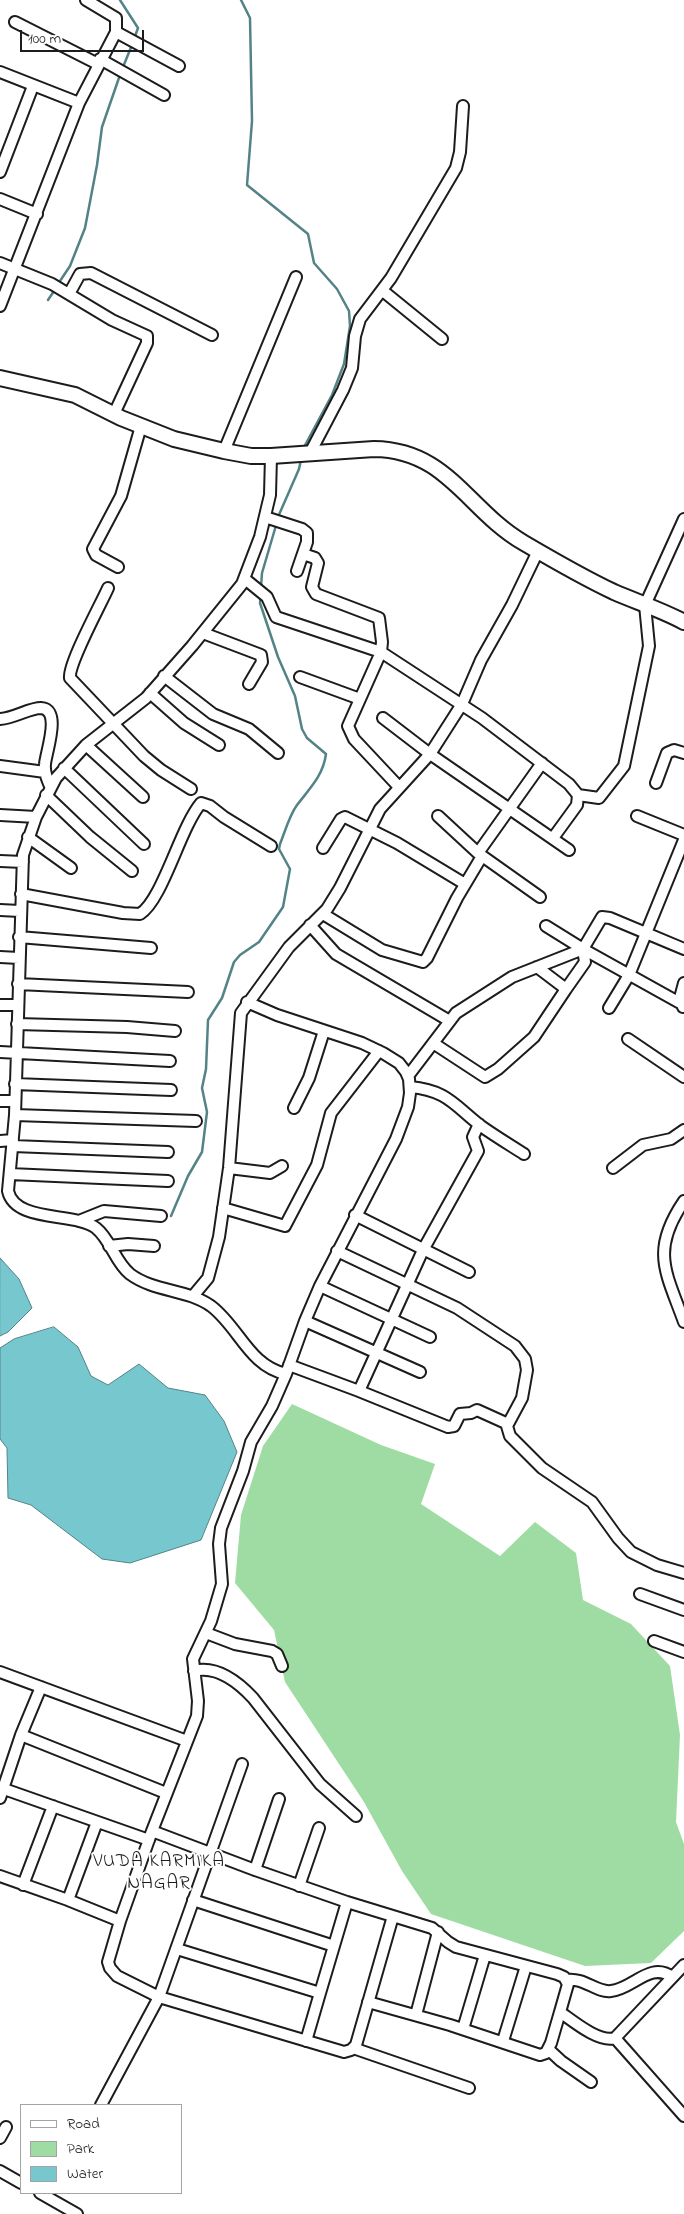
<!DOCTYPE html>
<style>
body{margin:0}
#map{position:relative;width:684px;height:2214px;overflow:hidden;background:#fff;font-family:"Indie Flower",sans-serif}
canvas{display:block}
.legend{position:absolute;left:20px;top:2104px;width:162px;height:90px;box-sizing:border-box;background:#fff;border:1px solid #a4a4a4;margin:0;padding:6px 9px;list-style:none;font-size:15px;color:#1c1c1c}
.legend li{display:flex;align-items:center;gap:10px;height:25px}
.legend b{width:25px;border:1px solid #a4a4a4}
.scale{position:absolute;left:20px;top:30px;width:124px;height:22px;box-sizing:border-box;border:2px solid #1c1c1c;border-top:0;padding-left:6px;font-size:15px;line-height:18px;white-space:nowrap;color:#1c1c1c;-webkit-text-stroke:4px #fff;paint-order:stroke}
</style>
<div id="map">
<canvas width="684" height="2214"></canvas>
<ul class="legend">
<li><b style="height:6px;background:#fff"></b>Road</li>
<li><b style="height:14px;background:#9fdca3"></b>Park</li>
<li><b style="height:14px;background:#77c8ce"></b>Water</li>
</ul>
<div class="scale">100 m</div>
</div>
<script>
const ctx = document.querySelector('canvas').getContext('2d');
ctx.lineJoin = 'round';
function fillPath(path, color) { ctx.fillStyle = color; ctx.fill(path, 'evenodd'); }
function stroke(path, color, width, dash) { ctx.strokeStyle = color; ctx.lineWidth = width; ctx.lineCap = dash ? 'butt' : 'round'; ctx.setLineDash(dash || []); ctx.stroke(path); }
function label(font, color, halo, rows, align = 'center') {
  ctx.font = font + ' "Indie Flower",sans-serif'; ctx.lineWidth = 4; ctx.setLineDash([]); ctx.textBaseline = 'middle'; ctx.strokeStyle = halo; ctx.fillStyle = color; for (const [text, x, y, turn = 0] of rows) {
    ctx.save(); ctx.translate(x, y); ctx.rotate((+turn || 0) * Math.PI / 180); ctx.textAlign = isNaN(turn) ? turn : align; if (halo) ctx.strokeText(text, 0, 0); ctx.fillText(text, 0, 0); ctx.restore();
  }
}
fillPath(new Path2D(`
 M 292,1404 L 381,1445 L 435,1464 L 421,1504 L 500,1556 L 535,1522 L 576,1553 L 583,1600 L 631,1624 L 670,1666 L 680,1735 L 676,1822 L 684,1844 L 684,1931 L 651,1963 L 585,1966 L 431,1914 L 402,1871 L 364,1802 L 285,1682 L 274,1630 L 235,1583 L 241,1515 L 263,1446 Z`), '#9fdca3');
const water = new Path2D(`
 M 0,1258 L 19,1279 L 32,1308 L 8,1332 L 0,1336 Z
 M 54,1327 L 78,1347 L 91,1376 L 108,1385 L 139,1364 L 168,1388 L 205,1395 L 224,1421 L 237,1452 L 201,1540 L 130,1563 L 102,1559 L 31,1505 L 8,1498 L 7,1448 L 0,1439 L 0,1348 L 14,1339 Z`);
fillPath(water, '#77c8ce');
stroke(water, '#538387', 1);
stroke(new Path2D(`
 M 120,0 L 138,28 L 134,39
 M 241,0 L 250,18 L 252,121 L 247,185 L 308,234 L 314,263 L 337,289 L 349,311 L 350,326 L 344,364 L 332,395 L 303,449
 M 123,67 L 132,45
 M 58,284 L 70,266 L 85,228 L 97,165 L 102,127 L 121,72
 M 48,300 L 56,288
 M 278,517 L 299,469 L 301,460
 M 261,587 L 262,573 L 277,522
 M 171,1216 L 188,1176 L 202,1152 L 207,1112 L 202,1088 L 206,1069 L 208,1020 L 222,998 L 234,962 L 240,955 L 259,942 L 283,907 L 290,869 L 279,849 L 280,844 C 285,832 289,816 297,805 C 310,788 323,776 326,754 L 307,738 L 302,729 L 295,696 L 278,657 L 260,603 L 261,595`), '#538387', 2.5);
const street = new Path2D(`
 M 15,22 L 98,64
 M 116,32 L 179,66
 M 100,59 L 164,95
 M 0,72 L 79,103
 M 0,172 L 33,86
 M 0,199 L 37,214
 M 0,263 L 52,284 L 112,320 L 147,336 L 147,343 L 114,414
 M 383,291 L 442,339
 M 69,294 L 80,274 L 91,273 L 212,335
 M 0,306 L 79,103 L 116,32 L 116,18 L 86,0
 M 224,451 L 296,277
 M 310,453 L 343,390 L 352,368 L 355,336 L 360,319 L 391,278 L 456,168 L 460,152 L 463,106
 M 271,456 L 270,495 L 260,537 L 242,584 L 192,646 L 146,698 L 86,745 L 56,778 L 36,817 L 23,855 L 15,1115 L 8,1191 C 15,1223 75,1212 96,1228 C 111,1240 115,1262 130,1274 C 154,1292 187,1289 211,1306 C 239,1327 249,1366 286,1374
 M 265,517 L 302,529 L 307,533 L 307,542 L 297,571
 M 303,554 L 315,558 L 318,563 L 312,587 L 316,594 L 379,618 L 382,642 L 381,652 L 348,726 L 354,739 L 399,787
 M 118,567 L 96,555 L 93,549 L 121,496 L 141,426
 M 245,579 L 267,597 L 276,617 L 381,652 L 482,718 L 569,784 L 578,795 L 577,805 L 553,838
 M 108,588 C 101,604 68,664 70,678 L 144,756 L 161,770 L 191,789
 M 203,633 L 261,655 L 262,662 L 249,684
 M 164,676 L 213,714 L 249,729 L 278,753
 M 300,677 L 360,699
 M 150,693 L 184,723 L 219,745
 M 383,718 L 430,754 L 462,704 L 481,660 L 512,605 L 538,551
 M 0,719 C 15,718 29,708 41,708 C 62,709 46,752 45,764 C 44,772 47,779 50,786
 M 86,745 L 143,797
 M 0,766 L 45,772
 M 64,768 L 144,844
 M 656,783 L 667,753 L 674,750 L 684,753
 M 46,795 L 90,837 L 132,871
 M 578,795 L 599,798 L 624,766 L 649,646 L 645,605 L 684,519
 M 0,815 L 36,817
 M 438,816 L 478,853 L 540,897
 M 637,816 L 684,835
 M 28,837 L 71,868
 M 323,848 L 341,819 L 345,817 L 397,843 L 465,884
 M 478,853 L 542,763
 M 0,861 L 23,862
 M 21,894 L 123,913 L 140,914 C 163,899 180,828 201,803 L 210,806 L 224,817 L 271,846
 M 0,910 L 20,911
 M 323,914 L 382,950 L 423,962 L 427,958 L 457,898 L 482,856
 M 310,925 L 336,954 L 448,1020
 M 546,926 L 583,949 L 680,1003
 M 19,937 L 151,948
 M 0,957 L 19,958
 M 537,967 L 566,989 L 585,962 L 583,949
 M 18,984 L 188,992
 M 0,1005 L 17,1005
 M 683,1007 L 680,998 L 684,983
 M 609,1008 L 629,975 L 684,840
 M 17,1024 L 127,1027 L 175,1031
 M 628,1039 L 684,1077
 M 433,1043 L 485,1077 L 498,1069 L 534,1037 L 566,989
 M 0,1052 L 170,1061
 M 408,1076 L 456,1013 L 512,977 L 583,949 L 602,917 L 610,918 L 684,949
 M 15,1084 L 171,1090
 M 410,1087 C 447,1090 455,1106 481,1126 C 495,1136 510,1145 524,1154
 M 0,1101 L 15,1101
 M 294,1108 L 309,1078 L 324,1031
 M 15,1115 L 196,1121
 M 0,1141 L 13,1140
 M 13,1146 L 168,1152
 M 229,1168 L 270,1173 L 282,1166
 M 613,1168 L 643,1145 L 671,1139 L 684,1130
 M 10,1174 L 168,1181
 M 684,1201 C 650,1251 666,1272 684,1322
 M 223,1208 L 285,1226 L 317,1165 L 331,1113 L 379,1051
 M 355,1215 L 469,1272
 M 79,1221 L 104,1211 L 161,1216
 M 109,1246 L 128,1244 L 154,1246
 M 337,1251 L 457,1308 L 515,1346 L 525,1359 L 527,1370 L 522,1398 L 507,1426 L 510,1436 L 542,1468 L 592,1502 L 618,1538 L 631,1552 L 657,1565 L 684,1573
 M 320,1286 L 430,1337
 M 193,1296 L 208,1278 L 219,1237 L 229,1168 L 241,1013 L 289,947 L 327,909 L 340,888 L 380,809 L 430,754 L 569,850
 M 305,1321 L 420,1372
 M 289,1365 L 359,1391 L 448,1427 L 454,1426 L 460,1414 L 471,1413 L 477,1410 L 508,1424
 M 359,1391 L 423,1250 L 478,1151 L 473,1137 L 479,1124
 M 640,1594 L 684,1610
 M 206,1633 L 235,1644 L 272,1651 L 277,1654 L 282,1666
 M 654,1641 L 684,1652
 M 194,1671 C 217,1665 238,1682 253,1698 L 320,1784 L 356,1816
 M 0,1672 L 187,1741
 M 21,1735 L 166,1793
 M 4,1789 L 149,1840
 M 0,1798 L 21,1735 L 41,1687
 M 152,1831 L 197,1716 L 198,1701 L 193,1659 L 211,1621 L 222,1584 L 219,1544 L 221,1528 L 243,1471 L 251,1442 L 272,1406 L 286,1374 L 305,1321 L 320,1286 L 396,1139 L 408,1107 L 410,1093 L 409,1079 L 406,1072 L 399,1063 L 383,1053 L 362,1043 L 277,1015 L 247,1002
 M 255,1870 L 279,1799
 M 0,1876 L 68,1900 L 120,1921 L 152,1831 L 255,1870 L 347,1902 L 432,1928 L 448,1942 L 456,1947 L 557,1974 L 564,1977 L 568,1984 L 560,2012 C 573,2021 599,2043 615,2038 L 684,1965
 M 23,1885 L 53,1806
 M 299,1886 L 319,1828
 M 68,1900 L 97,1822
 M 193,1900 L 334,1946
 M 120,1921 L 108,1962 L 110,1968 L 117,1976 L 159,1997 L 344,2052 L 351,2050 L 356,2045 L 393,1916
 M 177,1949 L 320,1993 L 306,2041
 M 566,1980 C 585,1977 596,1993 611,1991 C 633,1989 650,1961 672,1977
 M 320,1993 L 347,1902
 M 368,2002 L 450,2025 L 540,2055 L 546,2053 L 551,2043 L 560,2012
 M 416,2015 L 438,1932
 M 463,2029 L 485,1955
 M 615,2038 L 684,2116
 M 503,2041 L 526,1966
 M 353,2048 L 469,2088
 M 548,2049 L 561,2061 L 591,2082
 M 101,2105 L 159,1997 L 242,1764
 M 0,2138 L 6,2127
 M 0,2171 L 21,2183
 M 40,2193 L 77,2214`);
const secondary = new Path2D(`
 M 0,378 L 75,395 L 121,418 L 174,439 L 224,451 L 251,456 L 271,456 L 374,449 C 448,450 467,510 524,543 C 553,560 584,578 614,592 C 637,602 662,610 684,622`);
stroke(street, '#1c1c1c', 14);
stroke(secondary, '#1c1c1c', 18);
stroke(street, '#fff', 10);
stroke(secondary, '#fff', 14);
ctx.letterSpacing = '1px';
label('19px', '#1c1c1c', '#fff', [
 ["VUDA KARMIKA",159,1863],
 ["NAGAR",159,1885]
]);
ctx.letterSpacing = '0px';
</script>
